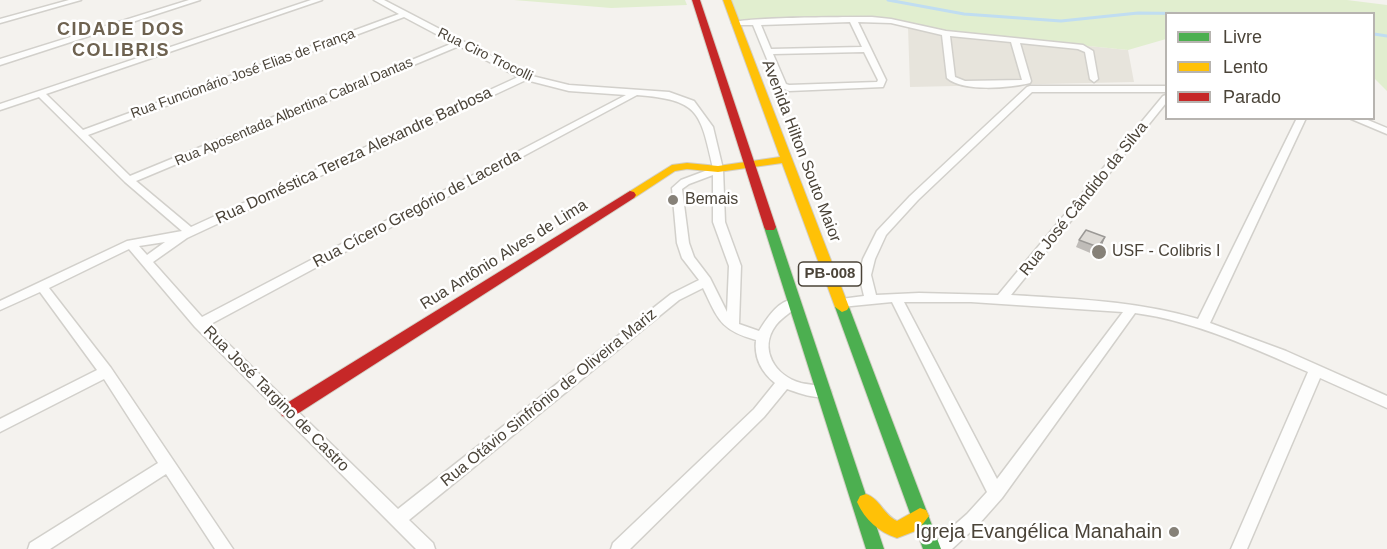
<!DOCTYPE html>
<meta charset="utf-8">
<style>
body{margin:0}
#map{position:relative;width:1387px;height:549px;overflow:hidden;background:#f4f2ee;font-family:Helvetica,sans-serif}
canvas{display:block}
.legend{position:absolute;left:1165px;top:12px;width:210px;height:108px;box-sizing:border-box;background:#fff;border:2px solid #b7b4b0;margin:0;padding:8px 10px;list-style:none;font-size:18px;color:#4b4439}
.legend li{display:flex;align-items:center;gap:12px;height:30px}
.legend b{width:30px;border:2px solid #b7b4b0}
</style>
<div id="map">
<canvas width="1387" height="549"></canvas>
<ul class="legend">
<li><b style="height:8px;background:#4caf50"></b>Livre</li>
<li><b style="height:8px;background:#ffc107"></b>Lento</li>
<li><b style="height:8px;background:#c62828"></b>Parado</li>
</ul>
</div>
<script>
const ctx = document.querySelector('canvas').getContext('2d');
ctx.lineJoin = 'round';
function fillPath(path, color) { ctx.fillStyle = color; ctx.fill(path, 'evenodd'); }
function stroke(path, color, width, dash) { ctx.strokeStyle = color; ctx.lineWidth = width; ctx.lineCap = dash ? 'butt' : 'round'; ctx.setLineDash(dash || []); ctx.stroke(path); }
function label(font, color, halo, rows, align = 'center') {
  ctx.font = font + ' Helvetica,sans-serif'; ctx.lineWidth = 5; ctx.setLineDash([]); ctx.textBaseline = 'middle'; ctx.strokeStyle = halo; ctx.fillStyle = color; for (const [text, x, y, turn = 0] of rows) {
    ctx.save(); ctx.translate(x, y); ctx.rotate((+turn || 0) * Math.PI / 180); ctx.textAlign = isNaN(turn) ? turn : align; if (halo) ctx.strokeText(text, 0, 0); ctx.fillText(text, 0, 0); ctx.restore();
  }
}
fillPath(new Path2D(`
 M 856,17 L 885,18 L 960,33 L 1128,50 L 1134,82 L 910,87 L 908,27 L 882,22 L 858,22 Z`), '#e7e4dc');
fillPath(new Path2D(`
 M 457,0 L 685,0 L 687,5 L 611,8 L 514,0 Z
 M 729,0 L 1347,0 L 1387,5 L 1387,91 L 1374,78 L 1374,14 L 1166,14 L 1166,39 L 1128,50 L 960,33 L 885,18 L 738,20 Z`), '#e1eecf');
stroke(new Path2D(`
 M 888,0 L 964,14 L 1061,21 L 1138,13 L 1220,14
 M 1374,34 L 1387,36`), '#c0ddf1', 3);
const street = new Path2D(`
 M 69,0 L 81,0 L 0,23 L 0,19 Z
 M 189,0 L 200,0 L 0,65 L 0,59 Z
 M 311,0 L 322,0 L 46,94 L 83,130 L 399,14 L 374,0 L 384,0 L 528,75 L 569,85 L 669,92 L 694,101 L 713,127 L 723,169 L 725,222 L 741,266 L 739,324 L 759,331 C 767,318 781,296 798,300 L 800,303 C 794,311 783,316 776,325 C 758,349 775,376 801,383 C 810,385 820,385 829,388 L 831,392 L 829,396 C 816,400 799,393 787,389 L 764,417 L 630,549 L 611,549 L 613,543 L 754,409 L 775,383 C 761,372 754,357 756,340 C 720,330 718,319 703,288 L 679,300 L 409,520 L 433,543 L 435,549 L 416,549 L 195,327 L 129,249 L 49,288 L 111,368 L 233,549 L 215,549 L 166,474 L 50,549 L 28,549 L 30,543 L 158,463 L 104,379 L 0,432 L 0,419 L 97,370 L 40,292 L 0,310 L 0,301 L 127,241 L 182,231 L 125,182 L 39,97 L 0,110 L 0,104 ZM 404,17 L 453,43 L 130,176 L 88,135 ZM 459,46 L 518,77 L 191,227 L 136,181 ZM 526,80 L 569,91 L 626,95 L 202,317 L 153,262 L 187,238 ZM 637,95 C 699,100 700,111 713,168 L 681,180 L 672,188 L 677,243 L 682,258 L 699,280 L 671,294 L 398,509 L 209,325 ZM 713,175 L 713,222 L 729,266 L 727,312 L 710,278 L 694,257 L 689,243 L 682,189 L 689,184 ZM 165,242 L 147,255 L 139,246 Z
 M 872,17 L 891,19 L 946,31 L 1083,45 L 1093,51 L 1098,79 L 1094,82 L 1090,79 L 1085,52 L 1078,49 L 1020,43 L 1031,81 L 1030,83 C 1009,88 963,92 947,78 L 942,35 L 891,23 L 858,22 L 886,80 L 883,87 L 789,91 L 778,86 L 753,25 L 736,25 L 732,23 C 743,17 851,17 872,17 ZM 850,22 L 862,47 L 771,49 L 761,25 ZM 950,36 L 1011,42 L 1022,80 L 965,81 L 955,77 ZM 864,52 L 878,80 L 877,82 L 789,85 L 786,84 L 773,54 Z
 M 1030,86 L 1166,86 L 1166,92 L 1032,92 L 918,200 L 886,235 L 875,259 L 871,275 L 876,295 L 919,293 L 998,295 L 1163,96 L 1166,95 L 1166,103 L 1011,295 C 1075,299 1137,301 1198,319 L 1297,118 L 1306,118 L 1210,323 L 1286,351 L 1387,396 L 1387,408 L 1320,378 L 1247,549 L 1231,549 L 1308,372 C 1253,348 1195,321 1135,313 L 1002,498 L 979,524 L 952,549 L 932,549 L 934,543 L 967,514 L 987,492 L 892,302 L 841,307 L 835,303 L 841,299 L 864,296 L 859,275 L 863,259 L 877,231 L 910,196 L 1027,87 ZM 904,302 L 971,302 L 1123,312 L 997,479 Z
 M 1349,118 L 1363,118 L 1387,128 L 1387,134 Z`);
const fast = new Path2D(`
 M 770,223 L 776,227 L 884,549 L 866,549 L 764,227 Z
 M 842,302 L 849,307 L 941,549 L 923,549 L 835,307 Z`);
const slow = new Path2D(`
 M 723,0 L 731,0 L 849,307 L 847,310 L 842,312 L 835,307 L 782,163 L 718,172 L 687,169 L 675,171 L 634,198 L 626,198 L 624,195 L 672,165 L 687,163 L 718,166 L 780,157 Z
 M 866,494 C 880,499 884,515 897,521 L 920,508 L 926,510 L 929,516 L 918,530 L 897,538 C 879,532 865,520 857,502 L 860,496 Z`);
const jam = new Path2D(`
 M 692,0 L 700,0 L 776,227 L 774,230 L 766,230 L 764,227 Z
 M 630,191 L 634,192 L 636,195 L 634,198 L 294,416 L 288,417 L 282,416 L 280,411 L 282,406 Z`);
stroke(street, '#d2d0cb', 3);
stroke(fast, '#d3cfc5', 2);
stroke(slow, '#d3cfc5', 2);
stroke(jam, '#d3cfc5', 2);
fillPath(street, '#fdfdfc');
fillPath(fast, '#4caf50');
fillPath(slow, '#ffc107');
fillPath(jam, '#c62828');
fillPath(new Path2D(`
 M 1105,237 L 1102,245 L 1095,255 L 1076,247 L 1079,240 Z`), '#bfbcb8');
fillPath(new Path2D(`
 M 1105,237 L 1102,245 L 1095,255 L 1098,247 Z`), '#9b9996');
const building = new Path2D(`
 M 1086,230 L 1105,237 L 1098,247 L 1079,240 Z`);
fillPath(building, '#dedbd6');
stroke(building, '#9b9996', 1.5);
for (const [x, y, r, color] of [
 [673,200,6,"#868178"],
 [1099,252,8,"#868178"],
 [1174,532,6,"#868178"]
]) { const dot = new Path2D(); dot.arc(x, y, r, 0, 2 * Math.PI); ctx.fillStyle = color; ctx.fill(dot); stroke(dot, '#fff', 2); }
label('14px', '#4b4439', '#fff', [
 ["Rua Ciro Trocolli",485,55,26],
 ["Rua Funcionário José Elias de França",243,74,-20],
 ["Rua Aposentada Albertina Cabral Dantas",294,112,-23]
]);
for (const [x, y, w] of [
 [830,274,63]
]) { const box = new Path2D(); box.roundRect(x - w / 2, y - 12, w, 24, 4.5); ctx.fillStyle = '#fff'; ctx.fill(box); stroke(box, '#4b4439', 1.5); }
label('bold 15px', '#4b4439', null, [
 ["PB-008",830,274]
]);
label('16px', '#4b4439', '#fff', [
 ["Avenida Hilton Souto Maior",801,151,69],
 ["Rua Doméstica Tereza Alexandre Barbosa",354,156,-25],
 ["Rua José Cândido da Silva",1084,199,-51],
 ["Rua Cícero Gregório de Lacerda",417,209,-28],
 ["Rua Antônio Alves de Lima",504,255,-32],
 ["Rua Otávio Sinfrônio de Oliveira Mariz",549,398,-39],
 ["Rua José Targino de Castro",276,399,45]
]);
label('16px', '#4b4439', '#fff', [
 ["Bemais",685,200],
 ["USF - Colibris I",1112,252]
], 'left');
ctx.letterSpacing = '1.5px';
label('bold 18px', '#6e6250', '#fff', [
 ["CIDADE DOS",121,30],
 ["COLIBRIS",121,51]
]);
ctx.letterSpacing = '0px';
label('20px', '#4b4439', '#fff', [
 ["Igreja Evangélica Manahain",1162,532]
], 'right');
</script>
